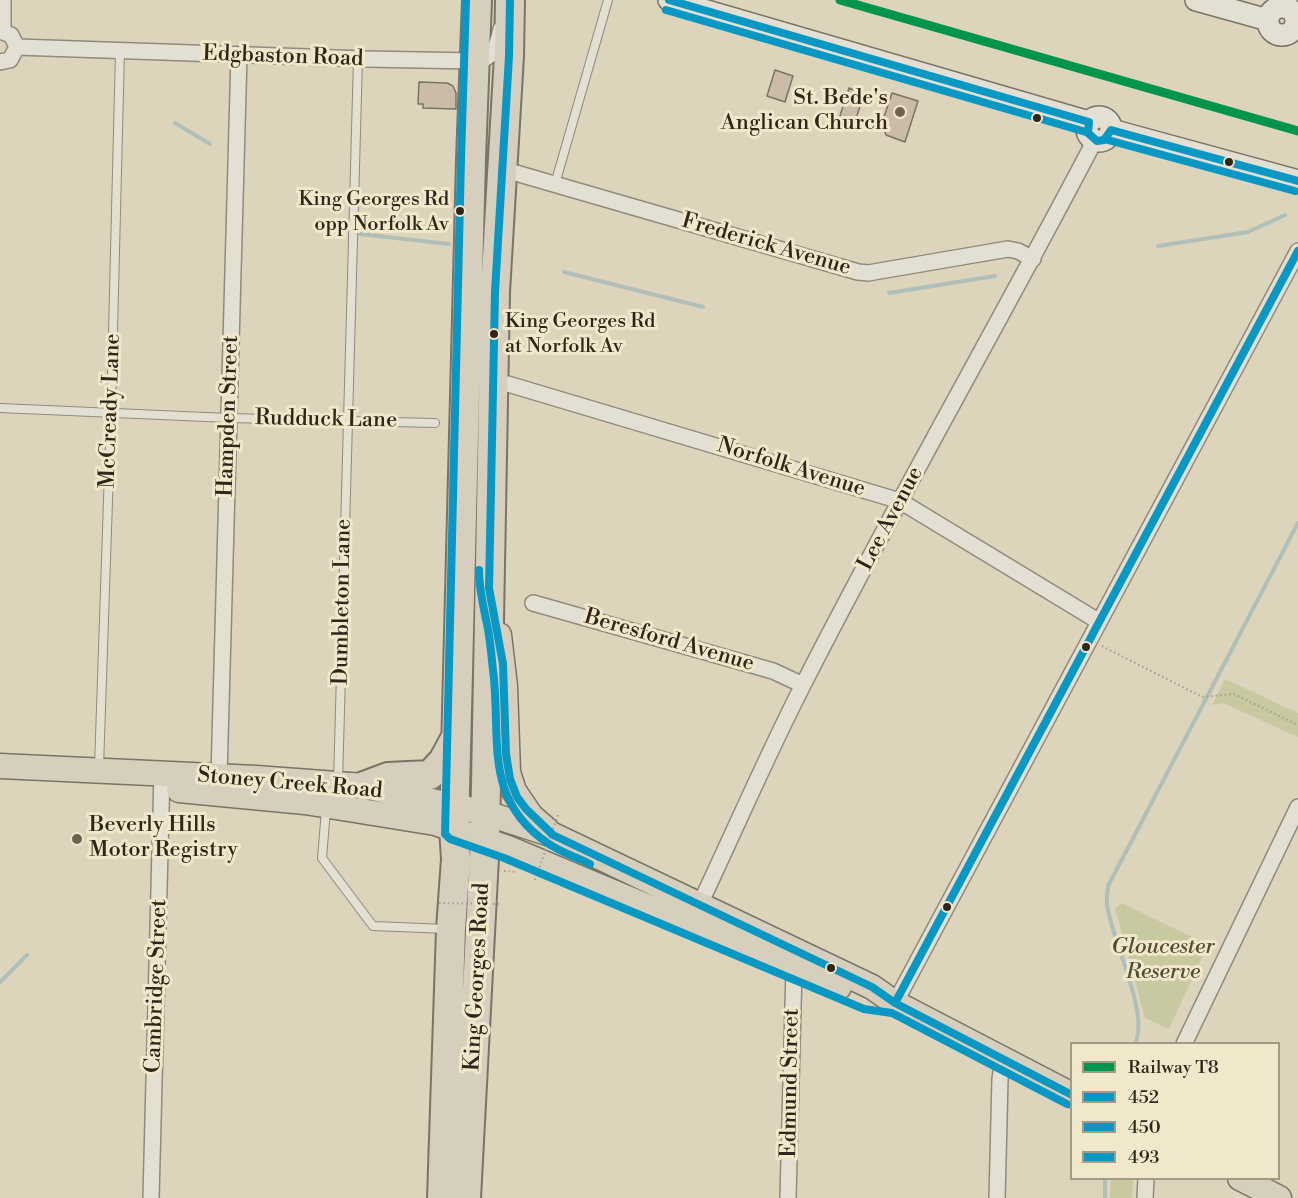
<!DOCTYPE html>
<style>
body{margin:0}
#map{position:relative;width:1298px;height:1198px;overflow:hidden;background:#dcd4bb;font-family:"Libre Bodoni",serif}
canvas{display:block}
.legend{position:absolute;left:1070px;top:1042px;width:210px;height:138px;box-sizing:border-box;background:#f1e7ca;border:2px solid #a39984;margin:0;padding:8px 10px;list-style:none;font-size:18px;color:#2f251a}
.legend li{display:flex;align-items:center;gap:12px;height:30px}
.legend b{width:30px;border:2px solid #a39984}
</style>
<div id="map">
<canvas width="1298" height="1198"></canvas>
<ul class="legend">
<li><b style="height:8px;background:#00954c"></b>Railway T8</li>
<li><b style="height:8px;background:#0998c4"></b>452</li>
<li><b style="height:8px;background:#0998c4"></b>450</li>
<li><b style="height:8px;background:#0998c4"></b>493</li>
</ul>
</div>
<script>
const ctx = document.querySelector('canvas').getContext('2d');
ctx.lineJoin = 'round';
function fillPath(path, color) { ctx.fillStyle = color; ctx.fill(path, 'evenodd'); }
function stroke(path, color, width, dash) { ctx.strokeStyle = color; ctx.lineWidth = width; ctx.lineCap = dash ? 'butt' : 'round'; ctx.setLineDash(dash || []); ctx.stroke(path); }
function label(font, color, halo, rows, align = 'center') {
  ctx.font = font + ' "Libre Bodoni",serif'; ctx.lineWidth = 6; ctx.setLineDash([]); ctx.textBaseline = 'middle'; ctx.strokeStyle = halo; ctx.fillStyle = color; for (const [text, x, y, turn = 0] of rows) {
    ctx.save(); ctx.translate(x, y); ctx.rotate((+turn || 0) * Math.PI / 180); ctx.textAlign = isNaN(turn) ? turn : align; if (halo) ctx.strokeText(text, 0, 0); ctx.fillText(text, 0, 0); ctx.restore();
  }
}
fillPath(new Path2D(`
 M 1225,679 L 1298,713 L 1298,737 L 1223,703 L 1212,705 Z
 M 1122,903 L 1208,945 L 1169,1029 L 1145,1018 L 1115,908 Z
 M 1111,1179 L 1133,1179 L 1132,1198 L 1110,1198 Z`), '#c8c9a0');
stroke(new Path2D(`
 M 175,123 L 210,144
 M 360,234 L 449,244
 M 1158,246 L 1248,232 L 1285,215
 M 564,272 L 703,307
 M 889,293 L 995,276
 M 0,982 L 27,955
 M 1135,1044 C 1150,1012 1111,940 1107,904 C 1106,898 1108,892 1108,886 L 1298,523
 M 1105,1198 L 1105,1178`), '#b0c0b8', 4);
const building = new Path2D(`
 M 775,70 L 793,76 L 785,102 L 767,96 Z
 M 419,82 L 447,83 L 453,86 L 456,93 L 456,109 L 423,108 L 423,104 L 418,104 Z
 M 849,88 L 864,94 L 852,131 L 837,125 Z
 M 892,93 L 918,101 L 905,142 L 886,135 L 882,123 Z`);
fillPath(building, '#cabca8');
stroke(building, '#797466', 1.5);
const lane = new Path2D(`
 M 555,184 L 608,0
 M 0,408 L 229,418 L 435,423
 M 99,767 L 111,412 L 120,51
 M 338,782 L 358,59
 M 326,810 L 322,858 L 373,926 L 447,929`);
const street = new Path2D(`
 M 1286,8 L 1289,0
 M 0,31 L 11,35 L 17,47 L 10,60 L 0,62
 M 3,31 L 3,0
 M 17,47 L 366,59 L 474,61 C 493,60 497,47 501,29
 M 502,169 L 858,272 L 868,273 L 1008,249 L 1018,251 L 1033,259
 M 493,384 L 508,384 L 900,501 L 1098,621
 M 533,603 L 773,671 L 803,685
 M 219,776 L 239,55
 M 700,904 C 735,830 767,755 804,683 C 897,500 1000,322 1095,140
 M 895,1003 L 1298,251
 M 1184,1044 L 1298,807
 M 151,1198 L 162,773
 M 788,1198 L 794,969
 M 997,1198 L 1000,1079 L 1003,1060
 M 1145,1198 L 1146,1178`);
const secondary = new Path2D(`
 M 669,0 L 1089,122
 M 1196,0 L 1268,20
 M1268 21a14 14 0 1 1 28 0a14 14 0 1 1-28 0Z
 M1087 129a12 12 0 1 1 24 0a12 12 0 1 1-24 0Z
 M 1111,130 L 1298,181`);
const primary = new Path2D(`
 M 499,635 L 505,686 L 508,772 L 514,791 L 531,816 L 547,830
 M 0,766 L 256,778 L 364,786 L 486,813 L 553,835 L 872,987 L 895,1003 L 1072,1095
 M 179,790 L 305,802 L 435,823 L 508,848 L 839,987
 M 1240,1178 L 1279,1198`);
const highway = new Path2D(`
 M 364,786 L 388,777 L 430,775 L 443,761 L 456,737
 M 442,1198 L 451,929 L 456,859 L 454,829 L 471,159 L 477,0
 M 466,1198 L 485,839 L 495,292 L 509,56 L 510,0`);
stroke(lane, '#918b7c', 10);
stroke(street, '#918b7c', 18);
stroke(secondary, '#797466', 24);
stroke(primary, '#797466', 27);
stroke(highway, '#797466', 32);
stroke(new Path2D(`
 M 1102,646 L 1202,697 L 1234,694 L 1298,725
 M 504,871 L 516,872`), '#a39e95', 2, [1.5, 3]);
stroke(lane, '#e3dfd3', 8);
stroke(street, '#e3dfd3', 15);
stroke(secondary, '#e3dfd3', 21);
stroke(primary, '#d7cfbe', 24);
stroke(highway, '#d7cfbe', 28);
stroke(new Path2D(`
 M 535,880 L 558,815
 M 439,903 L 500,904`), '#a39e95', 2, [1.5, 3]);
stroke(new Path2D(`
 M 510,0 L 509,56 L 495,292 L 489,588 L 503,664 L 506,754 L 510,779 L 517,797 L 526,809 L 553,835 L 872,987 L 895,1003 L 1072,1095
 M 669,0 L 1089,122 L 1088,133 L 1097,141 L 1104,140 L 1111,130 L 1298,181
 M 895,1003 L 1298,251`), '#0998c4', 8);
stroke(new Path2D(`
 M 466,0 L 461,159 L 445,834 L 450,839 L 504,858 L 864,1009 L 892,1013 L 1067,1104
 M 479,570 C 479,590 484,609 488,629 C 491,646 492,663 494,679 C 500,745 485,801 549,844 C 562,853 577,857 590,864`), '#0998c4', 8);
stroke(new Path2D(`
 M 666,10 L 1086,132
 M 1108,140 L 1295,191`), '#0998c4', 8);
stroke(new Path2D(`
 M 840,0 L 1298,131`), '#00954c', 9);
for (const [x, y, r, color] of [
 [900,112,6,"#6c6252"],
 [1037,118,5,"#2f251a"],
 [1229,162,5,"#2f251a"],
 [460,211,5,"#2f251a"],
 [494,334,5,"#2f251a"],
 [1086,647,5,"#2f251a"],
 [77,839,6,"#6c6252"],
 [947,907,5,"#2f251a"],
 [831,968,5,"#2f251a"]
]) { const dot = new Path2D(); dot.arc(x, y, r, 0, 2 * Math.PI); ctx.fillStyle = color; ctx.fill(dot); stroke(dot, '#f1e7ca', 2); }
label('20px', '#2f251a', '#f1e7ca', [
 ["King Georges Rd",449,200],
 ["opp Norfolk Av",449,225],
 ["King Georges Rd",505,322,"left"],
 ["at Norfolk Av",505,347,"left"]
], 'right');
label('22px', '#2f251a', '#f1e7ca', [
 ["Edgbaston Road",283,57,2],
 ["Frederick Avenue",766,245,16],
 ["McCready Lane",111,411,-88],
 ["Hampden Street",229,416,-88],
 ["Rudduck Lane",326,420,1],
 ["Norfolk Avenue",791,468,17],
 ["Lee Avenue",891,519,-62],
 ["Dumbleton Lane",343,602,-89],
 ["Beresford Avenue",669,641,16],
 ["Stoney Creek Road",290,784,5],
 ["King Georges Road",478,977,-87],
 ["Cambridge Street",157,986,-88],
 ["Edmund Street",791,1083,-89]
]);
label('22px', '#2f251a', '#f1e7ca', [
 ["St. Bede's",888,99],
 ["Anglican Church",888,124],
 ["Beverly Hills",89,826,"left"],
 ["Motor Registry",89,851,"left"]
], 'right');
label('italic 22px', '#514c36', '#f1e7ca', [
 ["Gloucester",1163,948],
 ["Reserve",1163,973]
]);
</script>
